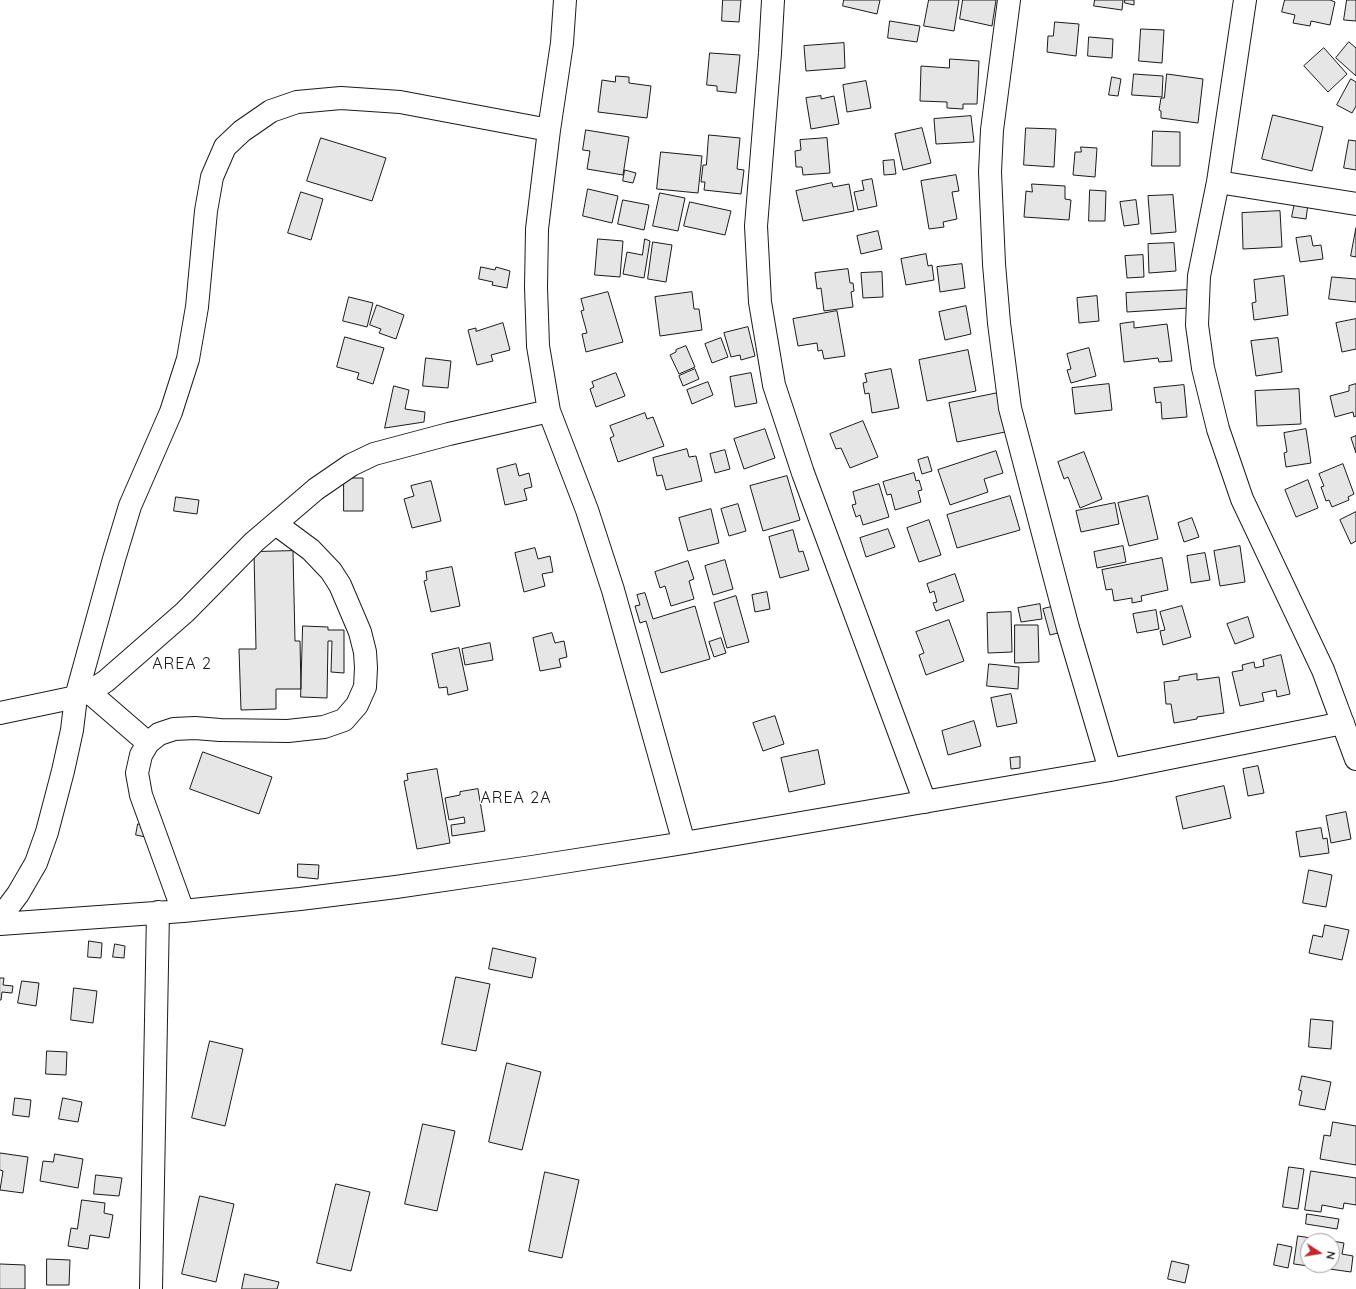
<!DOCTYPE html>
<style>
body{margin:0}
#map{position:relative;width:1356px;height:1289px;overflow:hidden;background:#fff;font-family:Quicksand,sans-serif}
canvas{display:block}
.north{position:absolute;left:1300px;top:1233px;width:40px;height:40px;box-sizing:border-box;background:#fff;border:1px solid #a3a3a3;border-radius:50%;rotate:102deg;font-size:11px;font-weight:700;line-height:16px;text-align:center;color:#1a1a1a}
.north::after{content:'';display:block;margin:auto;width:14px;height:18px;background:#c62828;clip-path:polygon(50% 0,100% 100%,50% 72%,0 100%)}
</style>
<div id="map">
<canvas width="1356" height="1289"></canvas>
<div class="north">N</div>
</div>
<script>
const ctx = document.querySelector('canvas').getContext('2d');
ctx.lineJoin = 'round';
function fillPath(path, color) { ctx.fillStyle = color; ctx.fill(path, 'evenodd'); }
function stroke(path, color, width, dash) { ctx.strokeStyle = color; ctx.lineWidth = width; ctx.lineCap = dash ? 'butt' : 'round'; ctx.setLineDash(dash || []); ctx.stroke(path); }
function label(font, color, halo, rows, align = 'center') {
  ctx.font = font + ' Quicksand,sans-serif'; ctx.lineWidth = 3; ctx.setLineDash([]); ctx.textBaseline = 'middle'; ctx.strokeStyle = halo; ctx.fillStyle = color; for (const [text, x, y, turn = 0] of rows) {
    ctx.save(); ctx.translate(x, y); ctx.rotate((+turn || 0) * Math.PI / 180); ctx.textAlign = isNaN(turn) ? turn : align; if (halo) ctx.strokeText(text, 0, 0); ctx.fillText(text, 0, 0); ctx.restore();
  }
}
const building = new Path2D(`
 M 723,0 L 741,0 L 739,22 L 722,21 Z
 M 844,0 L 880,0 L 877,14 L 843,6 Z
 M 929,0 L 959,0 L 954,31 L 924,26 Z
 M 963,0 L 996,0 L 992,26 L 960,19 Z
 M 1095,0 L 1123,0 L 1122,10 L 1094,6 Z
 M 1125,0 L 1134,0 L 1134,5 L 1125,3 Z
 M 1285,0 L 1330,0 L 1335,2 L 1330,25 L 1311,21 L 1310,26 L 1293,23 L 1295,15 L 1282,12 Z
 M 1347,0 L 1356,0 L 1356,21 L 1344,20 Z
 M 890,21 L 920,26 L 917,42 L 888,38 Z
 M 1055,22 L 1079,24 L 1076,56 L 1047,52 L 1048,36 L 1053,36 Z
 M 1141,29 L 1164,30 L 1162,63 L 1139,61 Z
 M 1089,37 L 1113,39 L 1112,58 L 1088,56 Z
 M 1349,42 L 1356,48 L 1356,76 L 1336,58 Z
 M 844,43 L 845,68 L 806,71 L 804,46 Z
 M 1324,48 L 1347,74 L 1328,92 L 1304,66 Z
 M 710,53 L 740,55 L 736,93 L 717,91 L 717,86 L 707,85 Z
 M 950,59 L 979,61 L 977,104 L 963,104 L 963,109 L 947,108 L 947,102 L 920,101 L 921,66 L 949,68 Z
 M 1134,74 L 1163,76 L 1162,97 L 1132,95 Z
 M 1167,74 L 1203,79 L 1198,123 L 1161,118 L 1161,111 L 1159,110 L 1161,98 L 1164,98 Z
 M 616,76 L 629,77 L 629,83 L 651,86 L 647,118 L 598,112 L 602,80 L 615,82 Z
 M 1112,77 L 1121,79 L 1118,96 L 1109,95 Z
 M 1351,79 L 1356,82 L 1356,106 L 1352,113 L 1337,105 Z
 M 866,81 L 871,108 L 847,112 L 843,85 Z
 M 821,96 L 821,99 L 834,96 L 839,124 L 811,129 L 806,98 Z
 M 1273,115 L 1323,127 L 1312,171 L 1262,159 Z
 M 971,116 L 974,142 L 936,144 L 934,119 Z
 M 922,128 L 931,163 L 903,170 L 895,134 Z
 M 1026,128 L 1056,129 L 1054,167 L 1024,165 Z
 M 586,130 L 629,137 L 623,175 L 587,169 L 590,151 L 583,150 Z
 M 1153,131 L 1180,132 L 1180,166 L 1152,166 Z
 M 709,135 L 740,138 L 737,169 L 744,170 L 741,194 L 704,190 L 705,182 L 701,182 L 703,165 L 706,165 Z
 M 321,138 L 386,158 L 372,201 L 307,181 Z
 M 827,138 L 830,173 L 803,175 L 802,167 L 796,167 L 795,151 L 801,150 L 800,140 Z
 M 1349,140 L 1356,141 L 1356,170 L 1344,168 Z
 M 1081,147 L 1097,148 L 1095,177 L 1073,175 L 1075,152 L 1081,152 Z
 M 661,152 L 702,156 L 698,193 L 657,189 Z
 M 894,160 L 896,174 L 884,175 L 883,161 Z
 M 625,170 L 636,173 L 633,183 L 623,181 Z
 M 956,175 L 959,191 L 952,192 L 957,219 L 943,222 L 944,227 L 929,229 L 921,181 Z
 M 872,179 L 877,206 L 858,210 L 854,192 L 864,190 L 862,181 Z
 M 832,183 L 833,187 L 849,184 L 854,211 L 803,221 L 796,191 Z
 M 1032,184 L 1065,186 L 1065,199 L 1071,200 L 1069,220 L 1024,217 L 1026,191 L 1032,192 Z
 M 588,189 L 618,196 L 612,223 L 583,216 Z
 M 1090,190 L 1106,191 L 1105,221 L 1089,221 Z
 M 301,192 L 323,199 L 311,240 L 288,233 Z
 M 660,193 L 685,198 L 678,231 L 653,226 Z
 M 1173,195 L 1176,232 L 1151,234 L 1148,196 Z
 M 623,200 L 649,205 L 644,230 L 618,224 Z
 M 1136,200 L 1139,224 L 1124,226 L 1120,202 Z
 M 690,202 L 731,211 L 725,235 L 684,226 Z
 M 1295,202 L 1308,204 L 1306,219 L 1292,217 Z
 M 1280,211 L 1282,247 L 1243,249 L 1242,213 Z
 M 1356,228 L 1356,257 L 1351,256 Z
 M 878,231 L 882,249 L 861,254 L 857,236 Z
 M 1311,236 L 1313,246 L 1321,245 L 1323,259 L 1300,262 L 1296,238 Z
 M 598,239 L 623,241 L 620,277 L 595,275 Z
 M 645,239 L 650,241 L 644,278 L 623,274 L 627,252 L 642,255 Z
 M 653,242 L 672,245 L 666,282 L 648,279 Z
 M 1174,243 L 1176,271 L 1149,273 L 1148,244 Z
 M 926,254 L 928,266 L 932,265 L 934,280 L 906,285 L 901,259 Z
 M 1143,255 L 1144,277 L 1127,278 L 1125,256 Z
 M 962,264 L 965,288 L 940,292 L 937,267 Z
 M 481,267 L 495,270 L 496,267 L 510,271 L 507,288 L 492,285 L 493,282 L 479,279 Z
 M 848,269 L 850,283 L 853,283 L 854,291 L 851,292 L 853,307 L 824,311 L 821,288 L 817,289 L 815,273 Z
 M 882,272 L 883,297 L 863,298 L 861,273 Z
 M 1284,276 L 1288,315 L 1254,320 L 1252,303 L 1256,302 L 1254,280 Z
 M 1332,277 L 1356,279 L 1356,302 L 1329,299 Z
 M 1188,290 L 1189,308 L 1127,312 L 1126,293 Z
 M 608,292 L 623,342 L 586,352 L 582,334 L 587,333 L 581,311 L 584,310 L 581,299 Z
 M 692,292 L 694,309 L 699,309 L 702,330 L 660,336 L 655,297 Z
 M 1097,296 L 1099,321 L 1079,323 L 1077,298 Z
 M 349,297 L 373,303 L 367,327 L 343,321 Z
 M 377,305 L 404,315 L 396,339 L 379,333 L 381,329 L 370,325 Z
 M 966,306 L 971,334 L 945,340 L 939,312 Z
 M 837,311 L 845,356 L 824,359 L 822,350 L 818,351 L 817,343 L 798,346 L 793,319 Z
 M 1356,319 L 1356,349 L 1342,352 L 1336,323 Z
 M 1134,322 L 1134,328 L 1167,324 L 1172,361 L 1159,362 L 1158,358 L 1124,362 L 1120,324 Z
 M 503,323 L 510,350 L 491,355 L 493,361 L 477,365 L 468,330 L 476,328 L 476,331 Z
 M 748,327 L 755,356 L 741,360 L 740,355 L 731,357 L 724,333 Z
 M 345,337 L 384,348 L 373,384 L 357,379 L 359,373 L 337,367 Z
 M 721,338 L 728,357 L 712,363 L 705,344 Z
 M 1278,338 L 1282,372 L 1256,376 L 1251,341 Z
 M 686,346 L 695,367 L 679,374 L 670,355 L 676,352 L 676,350 Z
 M 1089,348 L 1096,376 L 1071,383 L 1067,370 L 1071,369 L 1067,354 Z
 M 968,350 L 976,391 L 927,401 L 919,360 Z
 M 426,358 L 451,361 L 448,388 L 423,386 Z
 M 695,369 L 699,379 L 683,386 L 679,376 Z
 M 891,369 L 899,408 L 872,413 L 869,393 L 865,394 L 863,383 L 867,382 L 865,374 Z
 M 616,373 L 625,396 L 596,407 L 590,389 L 594,387 L 592,382 Z
 M 751,373 L 757,403 L 735,407 L 730,377 Z
 M 708,382 L 713,395 L 692,404 L 687,390 Z
 M 1109,384 L 1112,410 L 1075,414 L 1072,388 Z
 M 1356,384 L 1356,416 L 1354,417 L 1353,412 L 1335,417 L 1330,396 L 1349,391 L 1349,386 Z
 M 1184,385 L 1187,417 L 1162,419 L 1161,402 L 1156,403 L 1154,388 Z
 M 394,386 L 409,390 L 405,409 L 425,412 L 424,422 L 385,428 Z
 M 1299,389 L 1301,424 L 1257,426 L 1255,391 Z
 M 998,393 L 1005,432 L 957,442 L 949,403 Z
 M 645,413 L 647,419 L 653,417 L 664,446 L 618,462 L 610,438 L 614,436 L 610,426 Z
 M 863,421 L 878,457 L 850,468 L 841,448 L 836,449 L 830,434 Z
 M 765,429 L 775,458 L 744,469 L 734,439 Z
 M 1306,429 L 1311,463 L 1286,467 L 1284,453 L 1287,452 L 1284,433 Z
 M 1356,436 L 1356,453 L 1351,438 Z
 M 687,449 L 689,457 L 696,456 L 702,481 L 666,490 L 662,475 L 657,476 L 653,458 Z
 M 725,450 L 730,469 L 715,473 L 710,454 Z
 M 996,451 L 1003,473 L 984,479 L 988,492 L 950,505 L 938,470 Z
 M 1084,452 L 1102,499 L 1080,508 L 1068,477 L 1064,479 L 1058,462 Z
 M 928,457 L 932,471 L 922,474 L 918,460 Z
 M 516,464 L 519,476 L 529,473 L 532,487 L 524,489 L 527,500 L 505,505 L 497,469 Z
 M 1343,464 L 1354,494 L 1348,497 L 1349,500 L 1332,507 L 1329,500 L 1326,501 L 1321,487 L 1324,486 L 1319,474 Z
 M 914,473 L 916,481 L 919,480 L 922,490 L 918,491 L 921,502 L 895,510 L 891,494 L 887,495 L 883,482 Z
 M 787,476 L 800,520 L 763,531 L 750,486 Z
 M 344,478 L 363,478 L 363,511 L 344,511 Z
 M 1308,480 L 1318,508 L 1296,517 L 1285,490 Z
 M 431,481 L 441,521 L 412,528 L 404,499 L 414,496 L 411,486 Z
 M 879,484 L 889,517 L 863,525 L 860,515 L 856,517 L 852,505 L 856,504 L 853,492 Z
 M 1010,496 L 1020,530 L 957,548 L 947,515 Z
 M 1148,496 L 1158,539 L 1129,546 L 1118,503 Z
 M 176,497 L 199,500 L 197,514 L 174,511 Z
 M 1115,503 L 1119,524 L 1081,532 L 1076,511 Z
 M 738,504 L 746,531 L 729,536 L 721,509 Z
 M 711,509 L 719,543 L 688,551 L 679,518 Z
 M 1356,512 L 1356,541 L 1351,544 L 1340,520 Z
 M 1192,518 L 1199,537 L 1184,542 L 1178,523 Z
 M 929,520 L 941,555 L 919,562 L 907,528 Z
 M 888,529 L 895,547 L 866,557 L 860,538 Z
 M 793,530 L 799,552 L 803,551 L 809,570 L 780,578 L 769,537 Z
 M 1123,546 L 1126,562 L 1097,568 L 1094,552 Z
 M 1240,546 L 1245,582 L 1220,586 L 1214,551 Z
 M 535,548 L 538,559 L 550,556 L 553,572 L 542,574 L 545,586 L 524,592 L 515,553 Z
 M 293,551 L 295,641 L 300,641 L 301,689 L 276,689 L 276,709 L 241,710 L 239,649 L 256,649 L 254,552 Z
 M 1205,553 L 1210,580 L 1191,583 L 1187,556 Z
 M 1162,558 L 1168,590 L 1141,596 L 1142,601 L 1132,603 L 1132,598 L 1114,601 L 1112,589 L 1106,590 L 1102,570 Z
 M 725,560 L 733,589 L 713,595 L 705,566 Z
 M 688,561 L 694,579 L 689,581 L 694,599 L 671,606 L 665,586 L 660,588 L 655,572 Z
 M 452,567 L 460,606 L 431,612 L 424,581 L 427,580 L 426,572 Z
 M 955,574 L 964,601 L 936,611 L 933,603 L 937,602 L 934,591 L 930,593 L 927,584 Z
 M 767,592 L 770,609 L 755,612 L 752,595 Z
 M 645,593 L 653,619 L 695,606 L 710,659 L 661,673 L 646,621 L 640,623 L 635,606 L 640,605 L 637,595 Z
 M 736,596 L 749,642 L 727,648 L 714,603 Z
 M 1040,604 L 1042,619 L 1021,622 L 1018,608 Z
 M 1059,605 L 1066,631 L 1050,635 L 1043,609 Z
 M 1182,606 L 1191,637 L 1163,645 L 1160,631 L 1165,630 L 1160,612 Z
 M 1156,610 L 1159,629 L 1137,633 L 1133,614 Z
 M 1011,612 L 1012,652 L 988,653 L 987,613 Z
 M 1248,617 L 1254,637 L 1235,644 L 1227,624 Z
 M 949,620 L 964,661 L 926,675 L 919,655 L 924,653 L 916,632 Z
 M 1015,625 L 1038,625 L 1039,662 L 1015,663 Z
 M 303,626 L 328,627 L 328,630 L 344,630 L 344,673 L 331,672 L 332,641 L 328,641 L 327,698 L 301,697 Z
 M 552,633 L 555,643 L 564,641 L 567,657 L 559,659 L 561,667 L 540,671 L 533,638 Z
 M 721,638 L 726,653 L 714,657 L 709,642 Z
 M 490,643 L 493,660 L 465,665 L 462,649 Z
 M 459,648 L 468,690 L 448,695 L 447,687 L 439,688 L 432,654 Z
 M 1281,655 L 1290,694 L 1277,697 L 1276,690 L 1262,693 L 1264,701 L 1240,706 L 1232,672 L 1243,670 L 1242,665 L 1254,662 L 1255,668 L 1264,666 L 1263,660 Z
 M 989,664 L 1019,667 L 1018,689 L 987,686 Z
 M 1197,674 L 1197,680 L 1219,677 L 1224,713 L 1197,717 L 1197,719 L 1174,723 L 1171,704 L 1166,704 L 1164,682 L 1179,680 L 1179,677 Z
 M 1011,694 L 1017,723 L 997,727 L 991,698 Z
 M 775,716 L 784,744 L 763,751 L 753,723 Z
 M 974,721 L 981,746 L 948,755 L 942,731 Z
 M 818,750 L 825,784 L 789,792 L 781,758 Z
 M 203,752 L 272,777 L 259,814 L 190,789 Z
 M 1020,757 L 1020,768 L 1011,769 L 1010,758 Z
 M 1258,766 L 1264,793 L 1248,796 L 1243,769 Z
 M 437,769 L 450,843 L 417,849 L 404,781 L 408,780 L 407,774 Z
 M 1224,786 L 1231,818 L 1183,829 L 1176,797 Z
 M 478,789 L 485,831 L 452,836 L 451,825 L 465,823 L 464,817 L 449,820 L 445,798 L 460,795 L 460,792 Z
 M 1346,812 L 1351,839 L 1331,843 L 1326,816 Z
 M 138,824 L 152,827 L 150,838 L 136,835 Z
 M 1321,828 L 1323,839 L 1327,838 L 1329,853 L 1300,857 L 1296,832 Z
 M 298,864 L 319,865 L 318,879 L 298,877 Z
 M 1309,870 L 1332,875 L 1326,907 L 1303,903 Z
 M 1325,925 L 1349,930 L 1342,960 L 1309,953 L 1313,935 L 1322,937 Z
 M 89,941 L 102,943 L 101,958 L 88,957 Z
 M 115,944 L 125,946 L 124,958 L 113,957 Z
 M 493,948 L 536,958 L 532,978 L 489,969 Z
 M 456,977 L 490,984 L 476,1051 L 442,1044 Z
 M 0,978 L 4,978 L 3,985 L 13,986 L 12,993 L 2,992 L 1,1000 L 0,1000 Z
 M 22,981 L 39,983 L 36,1006 L 18,1003 Z
 M 74,988 L 97,991 L 93,1023 L 71,1020 Z
 M 1311,1019 L 1333,1021 L 1331,1049 L 1309,1047 Z
 M 210,1041 L 243,1049 L 225,1126 L 192,1118 Z
 M 47,1051 L 67,1052 L 66,1075 L 46,1074 Z
 M 507,1063 L 541,1072 L 522,1150 L 489,1142 Z
 M 1302,1076 L 1331,1082 L 1325,1110 L 1299,1105 L 1302,1091 L 1299,1090 Z
 M 15,1098 L 31,1100 L 29,1117 L 13,1115 Z
 M 63,1098 L 82,1102 L 78,1122 L 59,1119 Z
 M 1333,1122 L 1356,1126 L 1356,1165 L 1320,1159 L 1324,1135 L 1330,1136 Z
 M 423,1124 L 455,1131 L 437,1211 L 405,1204 Z
 M 0,1153 L 28,1157 L 23,1193 L 0,1190 L 3,1171 L 0,1170 Z
 M 55,1154 L 83,1159 L 78,1188 L 40,1181 L 43,1161 L 53,1162 Z
 M 1289,1167 L 1304,1169 L 1298,1209 L 1283,1207 Z
 M 1311,1171 L 1356,1178 L 1356,1205 L 1344,1203 L 1343,1209 L 1322,1205 L 1321,1212 L 1305,1210 Z
 M 545,1172 L 579,1180 L 562,1258 L 529,1251 Z
 M 96,1175 L 122,1178 L 119,1196 L 94,1194 Z
 M 336,1184 L 370,1192 L 351,1271 L 317,1263 Z
 M 200,1196 L 234,1204 L 216,1282 L 182,1274 Z
 M 82,1200 L 105,1203 L 104,1213 L 113,1215 L 109,1238 L 90,1235 L 88,1249 L 68,1246 L 71,1228 L 77,1229 Z
 M 1307,1214 L 1339,1219 L 1337,1229 L 1306,1224 Z
 M 1298,1236 L 1331,1241 L 1308,1241 L 1308,1265 L 1332,1265 L 1332,1241 L 1344,1243 L 1342,1254 L 1353,1256 L 1351,1272 L 1294,1264 Z
 M 1278,1244 L 1292,1247 L 1288,1268 L 1274,1265 Z
 M 47,1259 L 70,1260 L 69,1285 L 47,1285 Z
 M 1172,1261 L 1189,1265 L 1185,1283 L 1168,1279 Z
 M 0,1264 L 25,1265 L 25,1289 L 0,1289 Z
 M 245,1274 L 279,1282 L 277,1289 L 242,1289 Z`);
fillPath(building, '#e6e6e6');
stroke(building, '#1a1a1a', 1);
const minor = new Path2D(`
 M 565,0 L 562,43 L 549,130 L 537,229 L 536,287 L 538,346 L 549,411 L 587,510 L 613,590 L 684,843
 M 773,0 L 770,53 L 756,226 L 760,302 L 774,385 L 803,473 L 925,802
 M 1009,0 L 992,130 L 990,172 L 994,264 L 999,323 L 1010,408 L 1068,628 L 1110,770
 M 1245,0 L 1218,182 L 1199,276 L 1197,325 L 1203,368 L 1218,429 L 1242,499 L 1323,670 L 1356,759
 M 1218,182 L 1356,204
 M 89,692 L 148,743
 M 0,713 L 76,697 L 89,692 L 106,681 L 185,612 L 254,542 L 316,489 L 351,465 L 374,454 L 449,434 L 549,411
 M 183,911 L 141,795 L 137,773 L 141,755 L 148,743 L 159,734 L 174,729 L 195,728 L 220,730 L 288,731 L 324,727 L 344,720 L 357,705 L 365,687 L 366,668 L 365,652 L 360,632 L 340,585 L 331,571 L 311,550 L 276,524
 M 0,918 L 18,894 L 36,863 L 47,832 L 63,771 L 72,730 L 76,697 L 114,559 L 130,506 L 171,412 L 188,359 L 197,307 L 206,211 L 212,177 L 225,147 L 242,131 L 271,111 L 297,102 L 341,98 L 400,102 L 549,130
 M 0,924 L 183,911 L 300,899 L 396,887 L 532,867 L 684,843 L 1110,770 L 1343,723
 M 151,1289 L 158,912`);
stroke(minor, '#1a1a1a', 24);
stroke(minor, '#fff', 22);
ctx.letterSpacing = '1px';
label('16px', '#1a1a1a', '#fff', [
 ["AREA 2",182,664],
 ["AREA 2A",516,798]
]);
ctx.letterSpacing = '0px';
</script>
